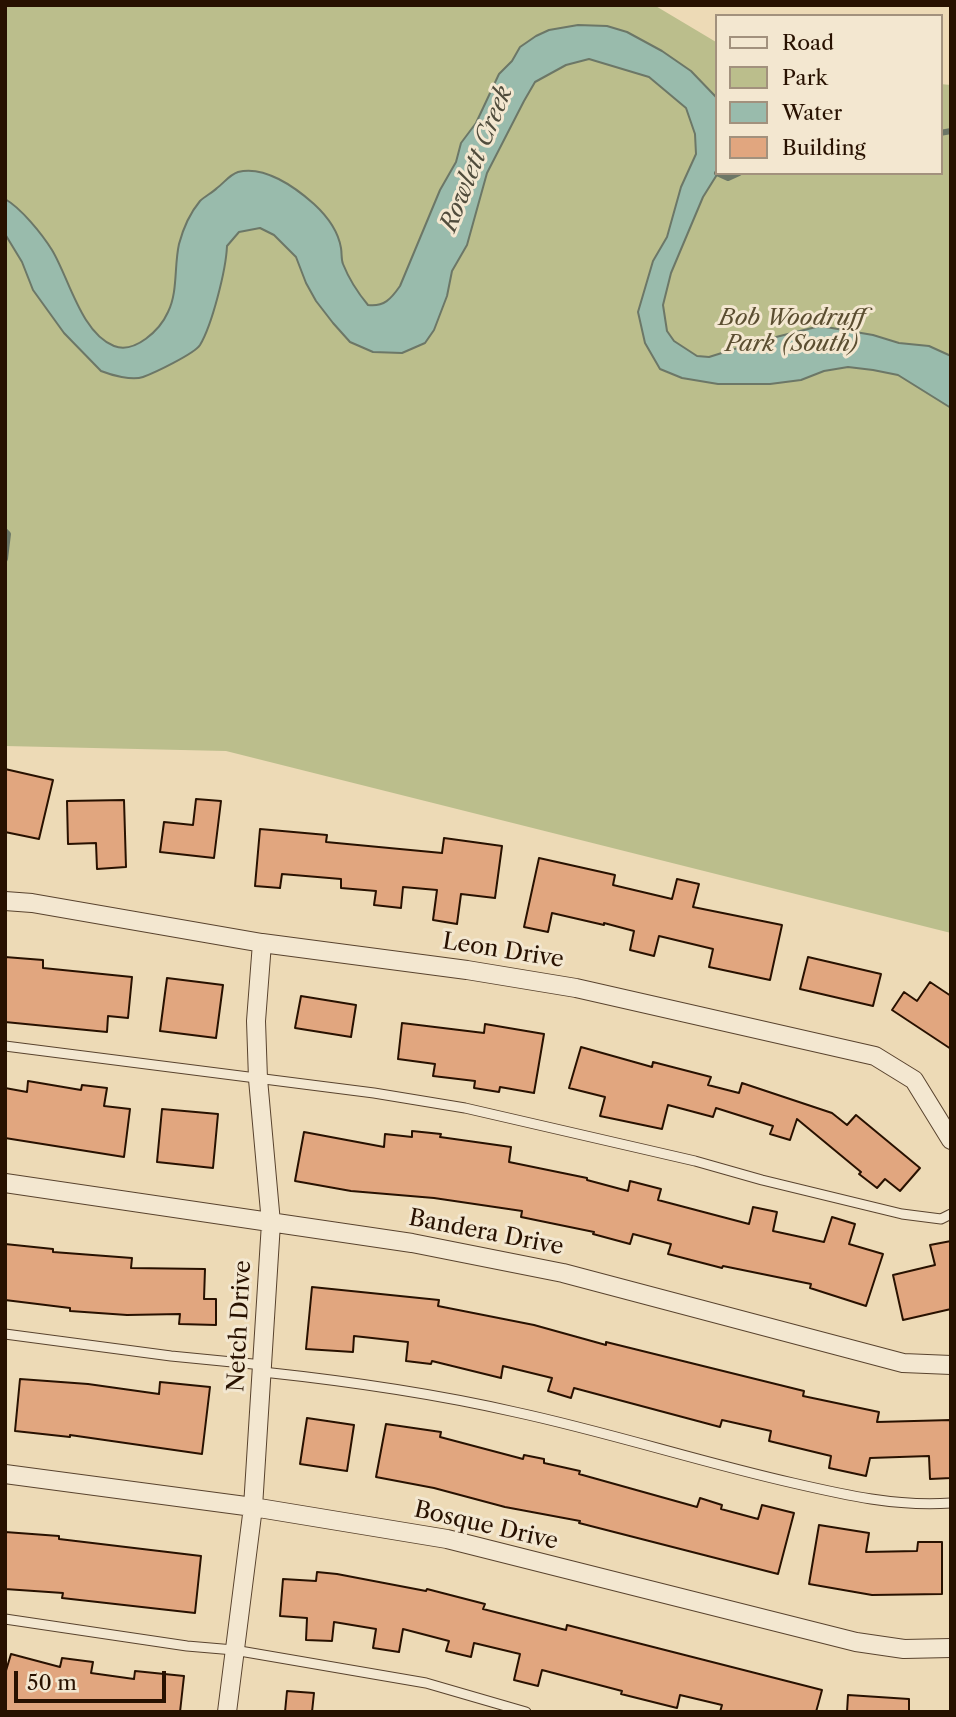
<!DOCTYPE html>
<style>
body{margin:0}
#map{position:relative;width:956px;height:1717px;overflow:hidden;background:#eddab6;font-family:"Libre Caslon Text",serif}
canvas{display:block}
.frame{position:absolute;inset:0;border:7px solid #281100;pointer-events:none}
.legend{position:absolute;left:715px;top:14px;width:228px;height:161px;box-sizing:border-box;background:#f3e7d0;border:2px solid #a2917d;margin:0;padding:9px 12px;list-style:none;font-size:21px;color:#281100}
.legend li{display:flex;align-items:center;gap:14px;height:35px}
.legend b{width:35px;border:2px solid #a2917d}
.scale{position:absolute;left:14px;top:1671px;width:152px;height:32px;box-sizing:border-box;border:4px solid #281100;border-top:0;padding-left:9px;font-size:21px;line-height:24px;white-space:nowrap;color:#281100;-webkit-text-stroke:5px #f3e7d0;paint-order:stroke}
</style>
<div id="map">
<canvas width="956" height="1717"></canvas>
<div class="frame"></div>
<ul class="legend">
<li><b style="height:9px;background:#f3e7d0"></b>Road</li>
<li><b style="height:19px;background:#bbbe8c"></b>Park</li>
<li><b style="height:19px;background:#99bbac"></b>Water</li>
<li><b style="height:19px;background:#e1a67f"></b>Building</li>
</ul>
<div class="scale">50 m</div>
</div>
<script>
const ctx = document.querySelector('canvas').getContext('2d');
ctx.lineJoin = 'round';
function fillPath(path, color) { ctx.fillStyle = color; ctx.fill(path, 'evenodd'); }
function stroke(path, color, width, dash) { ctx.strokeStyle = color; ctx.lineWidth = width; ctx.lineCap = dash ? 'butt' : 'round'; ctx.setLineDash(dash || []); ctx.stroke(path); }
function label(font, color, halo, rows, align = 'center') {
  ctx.font = font + ' "Libre Caslon Text",serif'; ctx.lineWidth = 6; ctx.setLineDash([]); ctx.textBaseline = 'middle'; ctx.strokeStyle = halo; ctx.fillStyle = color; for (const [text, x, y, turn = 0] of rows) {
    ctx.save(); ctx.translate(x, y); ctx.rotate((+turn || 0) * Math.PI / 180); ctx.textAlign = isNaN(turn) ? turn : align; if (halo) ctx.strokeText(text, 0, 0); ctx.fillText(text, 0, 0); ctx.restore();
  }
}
fillPath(new Path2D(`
 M 5,5 L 654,5 L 716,42 L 716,173 L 940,173 L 940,84 L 951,85 L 951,933 L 226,751 L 5,746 Z`), '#bbbe8c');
const water = new Path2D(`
 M 578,25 L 607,26 L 627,32 L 662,51 L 691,71 L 716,97 L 716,173 L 718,173 L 703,197 L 671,273 L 663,305 L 667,331 L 674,341 L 697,356 L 709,357 L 760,341 L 820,326 L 873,335 L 899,343 L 929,346 L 951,356 L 951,408 L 898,375 L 873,370 L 848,367 L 824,371 L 801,380 L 770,384 L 718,384 L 682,378 L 660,369 L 645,343 L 638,312 L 653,261 L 667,237 L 681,187 L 696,154 L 695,134 L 686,108 L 649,77 L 589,59 L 566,65 L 535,82 L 524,101 L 487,173 L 467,245 L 452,271 L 447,296 L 434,330 L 425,343 L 402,353 L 373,352 L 350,342 L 333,323 L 316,301 L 306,283 L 296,257 L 274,235 L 260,228 L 239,232 L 227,246 C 226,270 212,325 200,345 C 194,354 154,373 143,377 C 132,381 111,375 101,371 L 64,333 L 33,290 L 22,262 L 5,234 L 5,199 C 21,208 42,234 52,250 C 69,278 81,333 114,346 C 135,354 160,330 168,312 C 178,292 174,266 179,244 C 183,229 190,213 200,201 C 205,196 212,193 217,188 C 224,183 229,175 238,172 C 264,165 295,187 314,204 C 327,216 338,230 341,248 C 342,254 341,259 343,264 C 349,279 358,293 368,305 C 384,307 391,299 400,286 L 440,190 L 456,162 L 461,143 L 476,123 L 499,74 L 512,61 L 520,47 L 536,36 L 549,30 Z`);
fillPath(water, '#99bbac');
stroke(water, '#6c7767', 2);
stroke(new Path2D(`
 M 940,133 L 951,131
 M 717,173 L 728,178 L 739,173
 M 5,531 L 8,534 L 5,559`), '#6c7767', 6);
const building = new Path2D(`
 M 5,769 L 53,780 L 39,839 L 5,832 Z
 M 196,799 L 221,801 L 214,858 L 160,852 L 164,822 L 193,825 Z
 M 124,800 L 126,867 L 97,869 L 96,843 L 68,844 L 67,801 Z
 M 260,829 L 327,835 L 326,842 L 442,853 L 444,838 L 502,846 L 495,898 L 461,894 L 457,924 L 433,920 L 437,890 L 403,887 L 401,908 L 374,905 L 376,891 L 341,888 L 341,879 L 282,874 L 280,888 L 255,886 Z
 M 539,858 L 615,875 L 613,885 L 672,899 L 677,879 L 699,884 L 693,907 L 782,925 L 770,980 L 709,967 L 713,949 L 659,936 L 654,956 L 630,950 L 634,931 L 604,923 L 604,925 L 552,913 L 548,932 L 524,927 Z
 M 5,957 L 43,960 L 43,968 L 132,977 L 128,1018 L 108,1016 L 107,1032 L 5,1022 Z
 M 808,957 L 881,974 L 873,1006 L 800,989 Z
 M 167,978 L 223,985 L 216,1038 L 160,1031 Z
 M 930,982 L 951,996 L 951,1049 L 892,1010 L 904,992 L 917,1001 Z
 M 301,996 L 356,1005 L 351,1037 L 295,1028 Z
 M 402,1023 L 484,1033 L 485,1024 L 544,1034 L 534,1093 L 500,1087 L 499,1092 L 474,1088 L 475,1081 L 433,1076 L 435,1064 L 398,1059 Z
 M 581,1047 L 652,1067 L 653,1062 L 711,1077 L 708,1085 L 739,1093 L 742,1083 L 832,1113 L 847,1125 L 856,1115 L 920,1168 L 900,1191 L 885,1179 L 877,1188 L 859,1174 L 861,1172 L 797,1119 L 790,1140 L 770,1134 L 773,1126 L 716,1108 L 713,1117 L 668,1105 L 662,1129 L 600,1116 L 605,1097 L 569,1088 Z
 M 28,1081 L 81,1090 L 82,1085 L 107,1088 L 104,1106 L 130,1109 L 124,1157 L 5,1138 L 5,1088 L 27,1092 Z
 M 162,1109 L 218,1114 L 213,1168 L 157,1162 Z
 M 412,1131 L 441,1134 L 440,1137 L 511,1147 L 509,1162 L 587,1178 L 587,1180 L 628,1191 L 630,1181 L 661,1189 L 658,1200 L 749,1224 L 753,1207 L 777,1212 L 773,1231 L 824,1242 L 832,1217 L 855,1224 L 849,1244 L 883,1254 L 866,1306 L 810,1288 L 811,1284 L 723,1266 L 722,1268 L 668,1254 L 671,1244 L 633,1234 L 630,1244 L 593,1234 L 594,1232 L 521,1217 L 522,1211 L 434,1198 L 351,1191 L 295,1181 L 304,1132 L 384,1147 L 385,1134 L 412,1137 Z
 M 951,1241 L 951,1309 L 903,1320 L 893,1275 L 935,1265 L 930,1245 Z
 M 5,1244 L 53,1249 L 53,1252 L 132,1258 L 131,1268 L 205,1269 L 204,1299 L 216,1299 L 216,1325 L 179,1324 L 180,1314 L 127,1315 L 70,1311 L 70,1308 L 5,1300 Z
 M 312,1287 L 439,1300 L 438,1306 L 534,1325 L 606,1345 L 606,1342 L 804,1391 L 803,1396 L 879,1412 L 877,1422 L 951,1420 L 951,1478 L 930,1479 L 929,1456 L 870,1458 L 866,1476 L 829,1468 L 831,1456 L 769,1441 L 771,1431 L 722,1420 L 720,1427 L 574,1388 L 571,1398 L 548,1391 L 552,1378 L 503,1366 L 501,1378 L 432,1361 L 431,1364 L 406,1361 L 408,1342 L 354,1336 L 353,1352 L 306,1349 Z
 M 20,1379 L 88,1384 L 159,1394 L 160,1382 L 210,1387 L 202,1454 L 70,1435 L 70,1437 L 15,1431 Z
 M 307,1418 L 354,1425 L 347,1471 L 300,1464 Z
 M 386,1424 L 441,1432 L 440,1437 L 523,1459 L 524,1455 L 544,1459 L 544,1463 L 580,1471 L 579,1474 L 697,1507 L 700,1498 L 722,1505 L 721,1509 L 758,1519 L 762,1505 L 794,1513 L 778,1574 L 579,1523 L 580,1521 L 505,1507 L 434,1488 L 376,1477 Z
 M 819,1525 L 869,1533 L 866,1552 L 917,1551 L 918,1542 L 942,1542 L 942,1594 L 872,1595 L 809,1584 Z
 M 5,1532 L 59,1536 L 59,1539 L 201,1556 L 195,1613 L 62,1598 L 63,1593 L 5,1589 Z
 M 317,1572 L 337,1574 L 426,1591 L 427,1589 L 485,1604 L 483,1609 L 566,1630 L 567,1625 L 822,1690 L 816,1712 L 720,1712 L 722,1705 L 680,1695 L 677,1708 L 621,1694 L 622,1691 L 542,1670 L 538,1686 L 514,1680 L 520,1654 L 474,1643 L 471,1657 L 446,1651 L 449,1641 L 403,1629 L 399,1652 L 373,1648 L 376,1629 L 334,1622 L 332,1641 L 306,1640 L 307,1618 L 280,1616 L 283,1579 L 316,1581 Z
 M 11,1654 L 60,1667 L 62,1658 L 93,1662 L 91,1673 L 134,1679 L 135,1671 L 184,1676 L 180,1712 L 5,1712 L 5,1674 Z
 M 287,1691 L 314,1693 L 312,1712 L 285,1712 Z
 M 848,1695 L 909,1699 L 909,1712 L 847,1712 Z`);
fillPath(building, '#e1a67f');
stroke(building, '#281100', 2);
const service = new Path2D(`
 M 5,1046 L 374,1093 L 465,1108 L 695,1161 L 762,1180 L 902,1214 L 941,1219 L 951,1214
 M 5,1334 L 171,1356 L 263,1365
 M 263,1372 C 347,1381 432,1393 515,1412 C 608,1432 700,1462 793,1483 C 845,1495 897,1507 951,1503
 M 5,1619 L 187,1646 L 234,1650 L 426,1683 L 526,1712`);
const minor = new Path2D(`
 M 5,901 L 32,903 L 262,943 L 467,970 L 576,988 L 875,1056 L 914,1080 L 951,1140
 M 5,1183 L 412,1243 L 563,1273 L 903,1363 L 951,1365
 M 5,1474 L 253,1507 L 447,1539 L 856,1642 L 904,1649 L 951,1648
 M 227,1712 L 253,1507 L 271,1223 L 258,1079 L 256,1021 L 262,943`);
stroke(service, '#59432e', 11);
stroke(minor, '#59432e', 20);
stroke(service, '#f3e7d0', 9);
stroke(minor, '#f3e7d0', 18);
label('italic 23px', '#5b4e31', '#f3e7d0', [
 ["Bob Woodruff",792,318],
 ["Park (South)",792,344]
]);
label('23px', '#281100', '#f3e7d0', [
 ["Leon Drive",503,951,9],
 ["Bandera Drive",486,1233,11],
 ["Netch Drive",240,1326,-87],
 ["Bosque Drive",486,1526,13]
]);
label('italic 24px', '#504c3c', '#f3e7d0', [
 ["Rowlett Creek",477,159,-68]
]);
</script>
